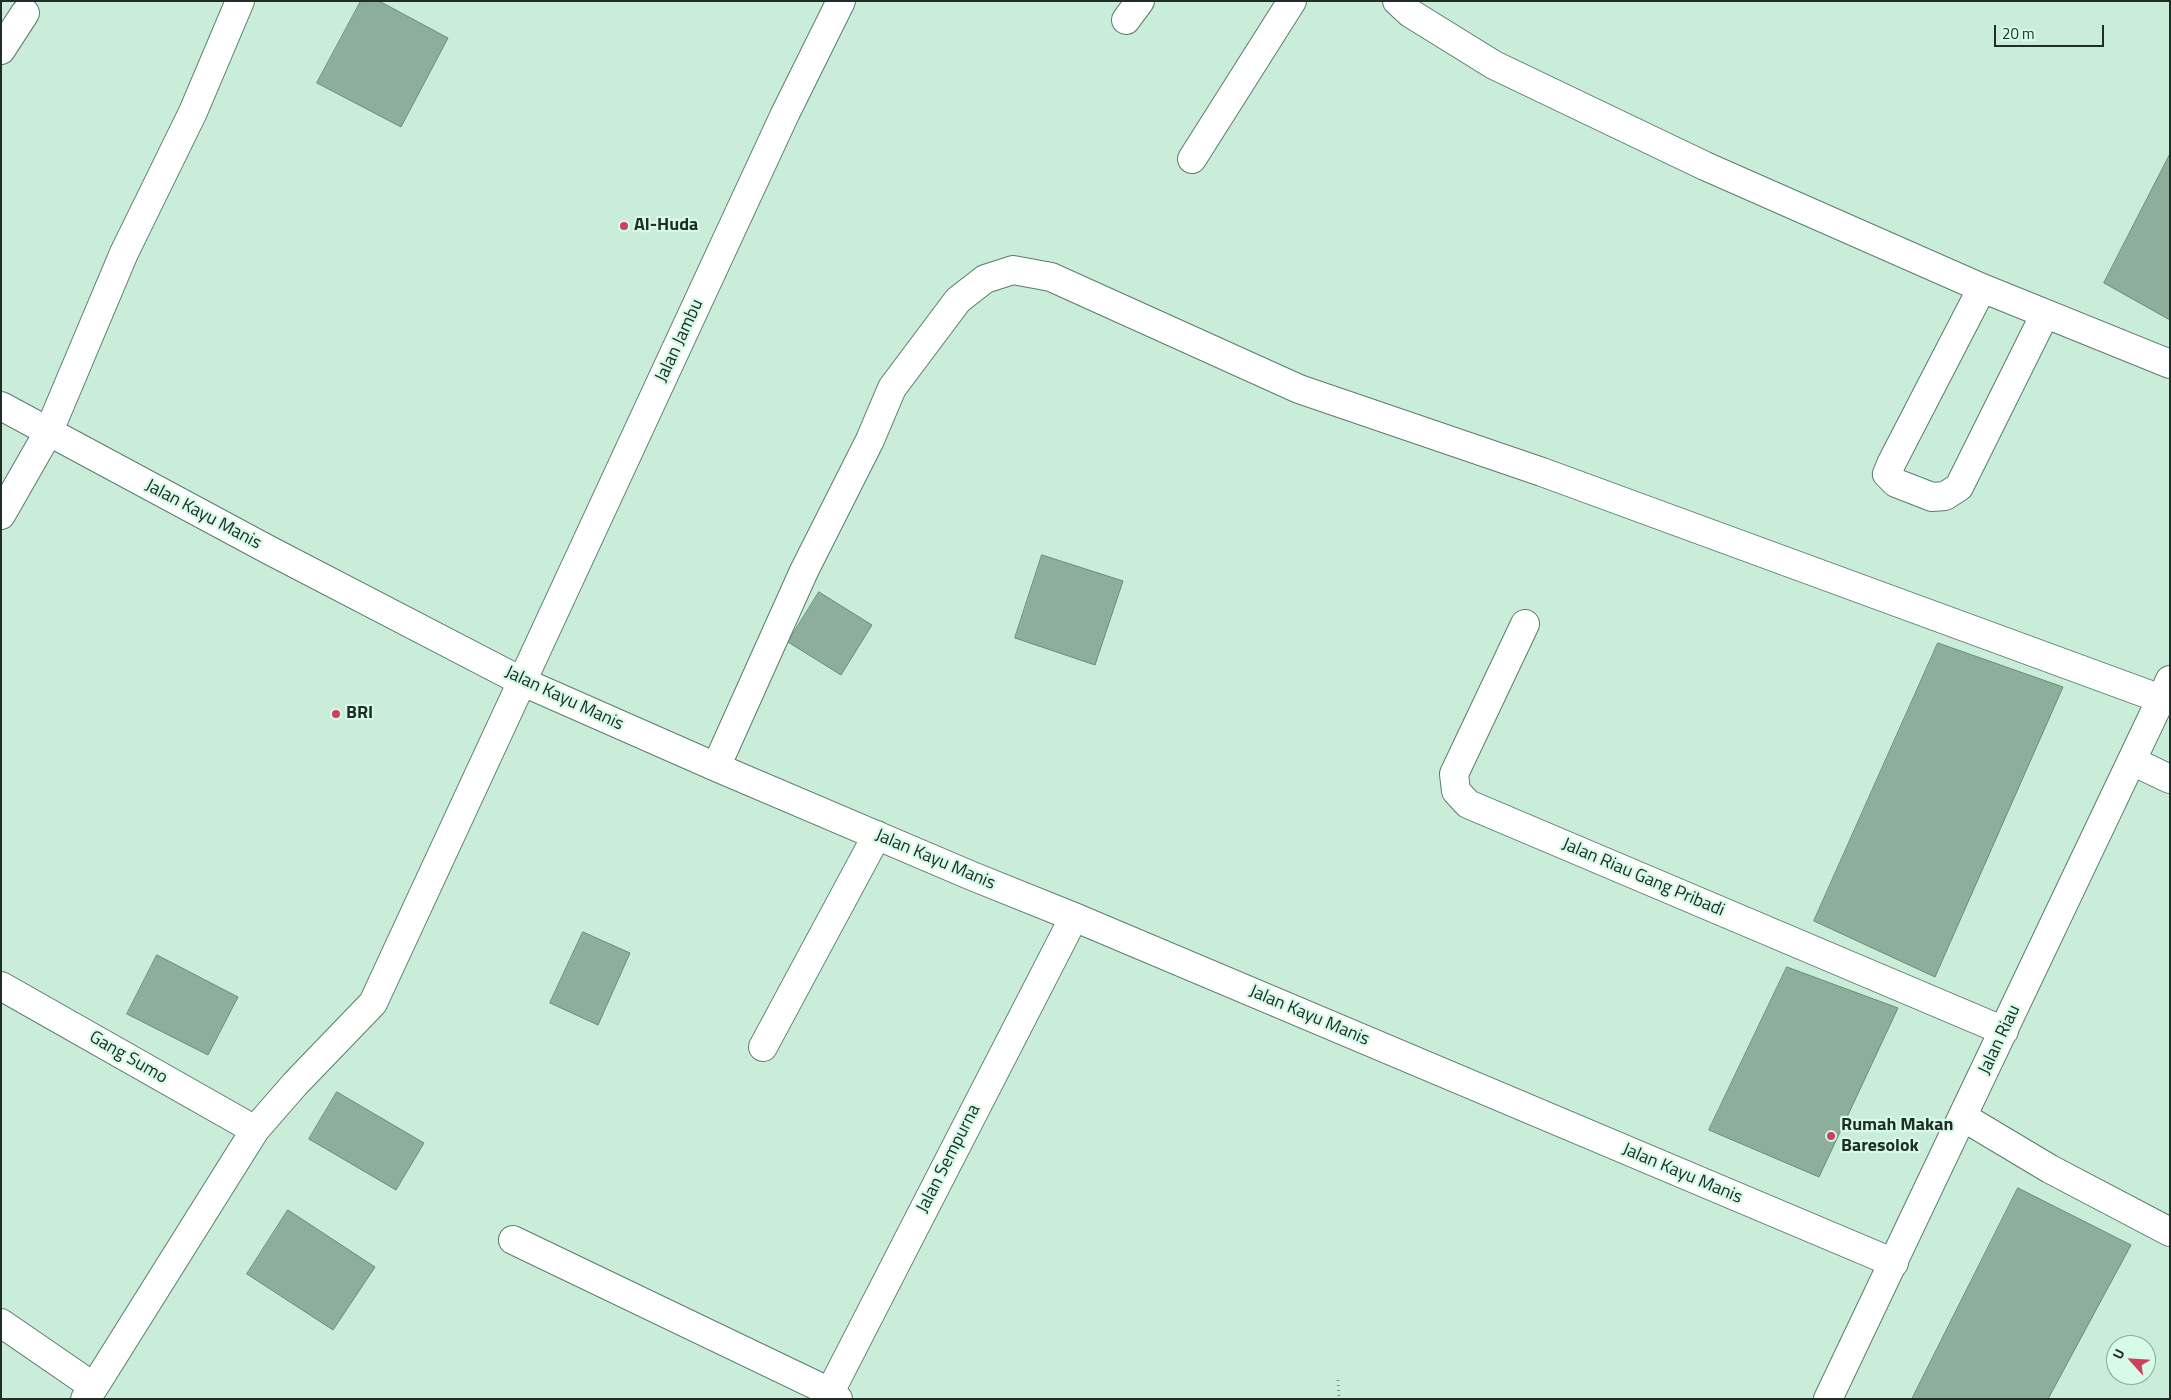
<!DOCTYPE html>
<style>
body{margin:0}
#map{position:relative;width:2171px;height:1400px;overflow:hidden;background:#c9edd9;font-family:"Titillium Web",sans-serif}
canvas{display:block}
.frame{position:absolute;inset:0;border:2px solid #202e27;pointer-events:none}
.north{position:absolute;left:2106px;top:1335px;width:50px;height:50px;box-sizing:border-box;background:#d6fbe6;border:1px solid #8da99a;border-radius:50%;rotate:296deg;font-size:14px;font-weight:700;line-height:20px;text-align:center;color:#202e27}
.north::after{content:'';display:block;margin:auto;width:18px;height:22px;background:#cf3f60;clip-path:polygon(50% 0,100% 100%,50% 72%,0 100%)}
.scale{position:absolute;left:1994px;top:25px;width:110px;height:22px;box-sizing:border-box;border:2px solid #202e27;border-top:0;padding-left:6px;font-size:15px;line-height:18px;white-space:nowrap;color:#202e27;-webkit-text-stroke:4px #d6fbe6;paint-order:stroke}
</style>
<div id="map">
<canvas width="2171" height="1400"></canvas>
<div class="frame"></div>
<div class="north">U</div>
<div class="scale">20 m</div>
</div>
<script>
const ctx = document.querySelector('canvas').getContext('2d');
ctx.lineJoin = 'round';
function fillPath(path, color) { ctx.fillStyle = color; ctx.fill(path, 'evenodd'); }
function stroke(path, color, width, dash) { ctx.strokeStyle = color; ctx.lineWidth = width; ctx.lineCap = dash ? 'butt' : 'round'; ctx.setLineDash(dash || []); ctx.stroke(path); }
function label(font, color, halo, rows, align = 'center') {
  ctx.font = font + ' "Titillium Web",sans-serif'; ctx.lineWidth = 4.5; ctx.setLineDash([]); ctx.textBaseline = 'middle'; ctx.strokeStyle = halo; ctx.fillStyle = color; for (const [text, x, y, turn = 0] of rows) {
    ctx.save(); ctx.translate(x, y); ctx.rotate((+turn || 0) * Math.PI / 180); ctx.textAlign = isNaN(turn) ? turn : align; if (halo) ctx.strokeText(text, 0, 0); ctx.fillText(text, 0, 0); ctx.restore();
  }
}
const building = new Path2D(`
 M 361,1 L 379,1 L 448,38 L 401,127 L 317,83 Z
 M 2170,154 L 2170,320 L 2104,283 Z
 M 1042,555 L 1123,581 L 1095,665 L 1015,638 Z
 M 819,592 L 872,625 L 841,675 L 788,642 Z
 M 1938,643 L 2063,687 L 1935,977 L 1814,921 Z
 M 583,932 L 630,953 L 598,1025 L 550,1003 Z
 M 157,955 L 238,997 L 208,1055 L 127,1014 Z
 M 1787,967 L 1898,1008 L 1819,1177 L 1709,1130 Z
 M 337,1092 L 424,1143 L 396,1190 L 309,1139 Z
 M 2018,1188 L 2131,1245 L 2048,1399 L 1912,1399 Z
 M 288,1210 L 375,1267 L 333,1330 L 247,1274 Z`);
fillPath(building, '#8cae9b');
stroke(building, '#6a8b79', 1);
const minor = new Path2D(`
 M 1397,1 L 1410,13 L 1494,65 L 1705,166 L 1982,288 L 2170,364
 M 1126,20 L 1140,1
 M 1,50 L 25,13
 M 1192,159 L 1292,1
 M 1982,288 L 1891,464 L 1887,474 L 1896,483 L 1932,497 L 1945,496 L 1959,487 L 2045,314
 M 1,406 L 267,549 L 523,682 L 716,767 L 972,876 L 1074,917 L 1894,1263
 M 1,515 L 49,431 L 124,253 L 193,112 L 240,1
 M 1525,624 L 1454,774 L 1456,791 L 1468,804 L 2004,1031
 M 2132,761 L 2170,779
 M 716,767 L 804,571 L 870,440 L 892,388 L 958,300 L 985,279 L 1013,270 L 1051,277 L 1299,389 L 1542,472 L 2161,699
 M 1,986 L 255,1130
 M 763,1047 L 877,835
 M 1963,1117 L 2050,1169 L 2170,1232
 M 513,1240 L 830,1392
 M 1,1323 L 94,1387
 M 85,1399 L 94,1387 L 255,1130 L 295,1084 L 373,1003 L 785,114 L 841,1
 M 838,1399 L 830,1392 L 1074,917`);
const major = new Path2D(`
 M 1828,1399 L 2170,680`);
stroke(minor, '#5b7c6b', 30);
stroke(major, '#5b7c6b', 30);
stroke(new Path2D(`
 M 1338,1380 L 1339,1399`), '#799385', 3, [1, 4]);
stroke(minor, '#fff', 28);
stroke(major, '#fff', 28);
for (const [x, y, r, color] of [
 [624,226,5,"#cf3f60"],
 [336,714,5,"#cf3f60"],
 [1831,1136,5,"#cf3f60"]
]) { const dot = new Path2D(); dot.arc(x, y, r, 0, 2 * Math.PI); ctx.fillStyle = color; ctx.fill(dot); stroke(dot, '#d6fbe6', 2); }
label('bold 18px', '#202e27', '#d6fbe6', [
 ["Al-Huda",634,226],
 ["BRI",346,714],
 ["Rumah Makan",1841,1126],
 ["Baresolok",1841,1147]
], 'left');
label('18px', '#202e27', '#d6fbe6', [
 ["Jalan Jambu",680,341,-65],
 ["Jalan Kayu Manis",203,515,28],
 ["Jalan Kayu Manis",564,699,25],
 ["Jalan Kayu Manis",935,860,23],
 ["Jalan Riau Gang Pribadi",1643,878,23],
 ["Jalan Kayu Manis",1309,1016,23],
 ["Jalan Riau",2000,1040,-65],
 ["Gang Sumo",128,1058,30],
 ["Jalan Sempurna",949,1159,-63],
 ["Jalan Kayu Manis",1682,1174,23]
]);
</script>
